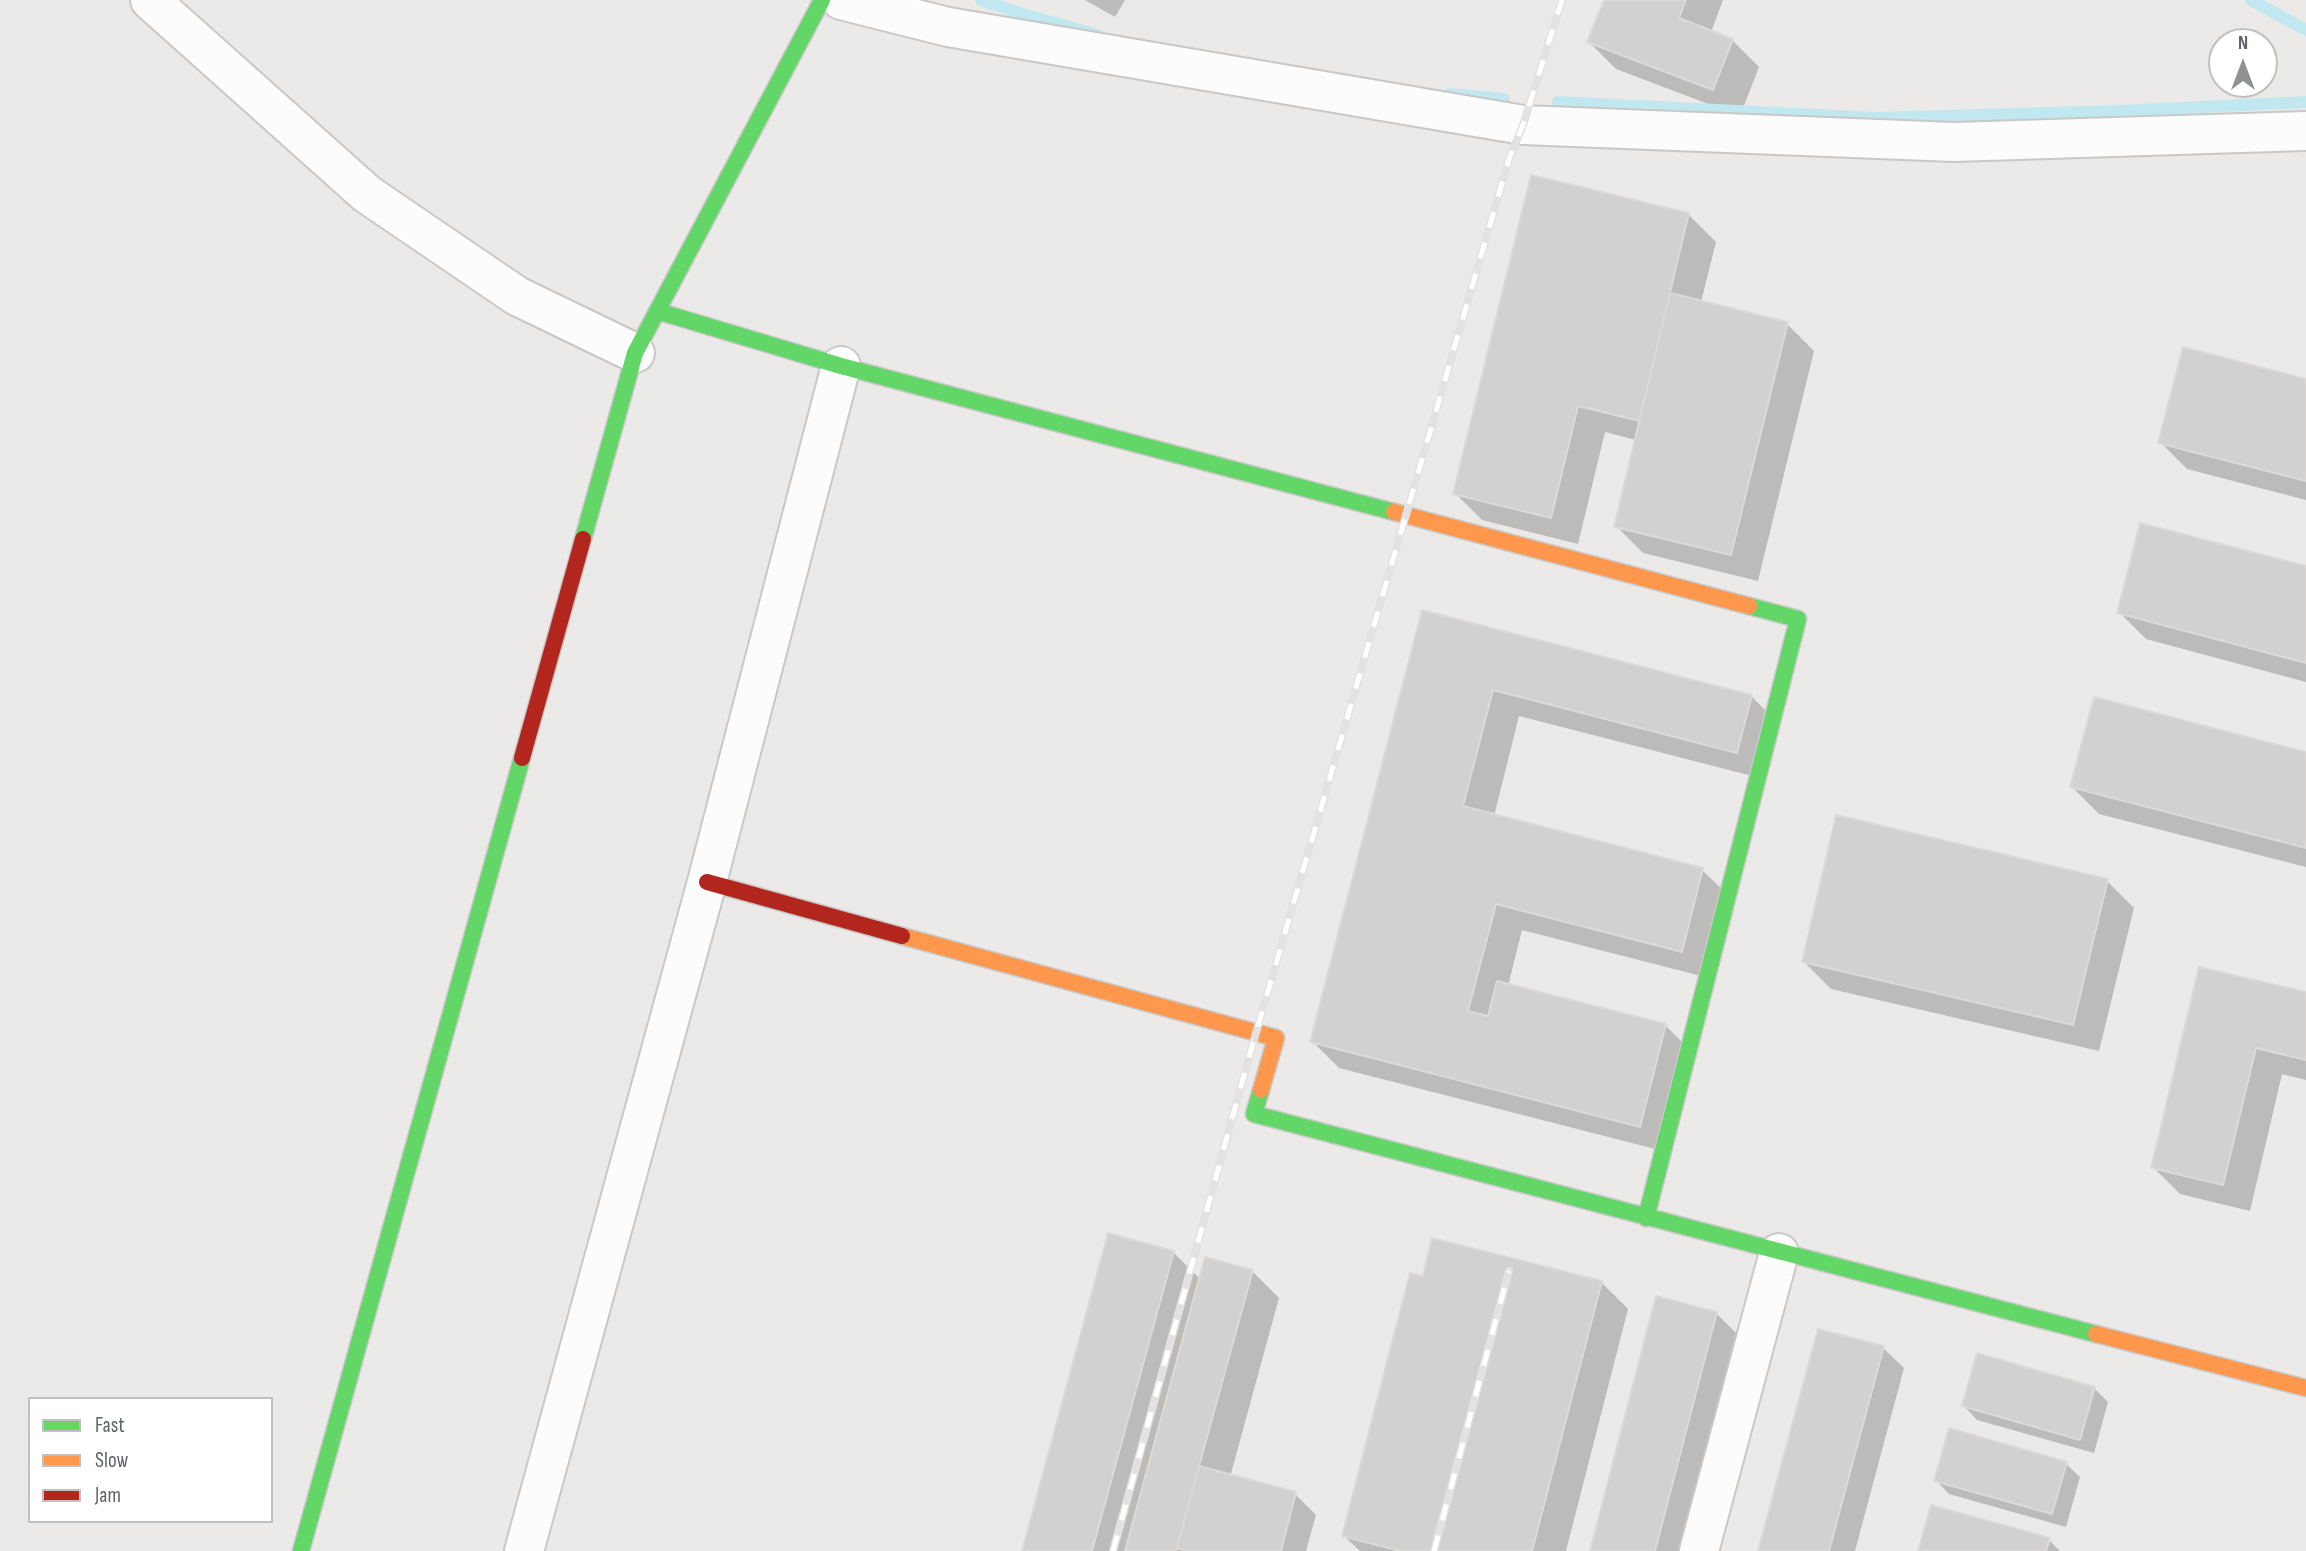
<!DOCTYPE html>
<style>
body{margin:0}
#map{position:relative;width:2306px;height:1551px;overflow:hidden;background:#eceae8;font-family:"Sofia Sans Condensed",sans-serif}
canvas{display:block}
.legend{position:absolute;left:28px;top:1397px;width:245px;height:126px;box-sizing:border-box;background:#fff;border:2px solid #bfc0c1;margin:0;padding:9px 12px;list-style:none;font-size:21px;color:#5e6264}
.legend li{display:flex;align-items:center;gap:14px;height:35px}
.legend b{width:35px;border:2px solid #bfc0c1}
.north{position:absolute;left:2208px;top:28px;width:70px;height:70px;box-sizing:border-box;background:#fff;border:2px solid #bfc0c1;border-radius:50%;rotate:0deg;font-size:19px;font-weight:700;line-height:28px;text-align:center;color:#5e6264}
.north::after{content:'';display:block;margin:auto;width:24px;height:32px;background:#909292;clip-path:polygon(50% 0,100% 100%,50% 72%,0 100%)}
</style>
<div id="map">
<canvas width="2306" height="1551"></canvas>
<ul class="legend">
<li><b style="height:9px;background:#63d668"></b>Fast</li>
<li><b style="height:9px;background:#ff974d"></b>Slow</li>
<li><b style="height:9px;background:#b3261e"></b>Jam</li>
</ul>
<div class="north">N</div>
</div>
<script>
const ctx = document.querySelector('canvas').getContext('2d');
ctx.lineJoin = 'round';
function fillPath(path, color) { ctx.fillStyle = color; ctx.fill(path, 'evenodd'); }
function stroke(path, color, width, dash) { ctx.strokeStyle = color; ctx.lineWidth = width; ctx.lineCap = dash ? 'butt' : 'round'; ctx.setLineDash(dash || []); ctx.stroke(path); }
fillPath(new Path2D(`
 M 1085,0 L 1125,0 L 1115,17 Z
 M 1606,0 L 1723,0 L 1711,32 L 1732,40 L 1759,67 L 1740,116 L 1616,69 L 1589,42 Z
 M 1532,177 L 1689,215 L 1716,242 L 1701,302 L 1787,324 L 1814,351 L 1758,581 L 1643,553 L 1616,526 L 1636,440 L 1605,432 L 1578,544 L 1482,520 L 1455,493 Z
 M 2306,381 L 2306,500 L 2187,469 L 2160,442 Z
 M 2306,568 L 2306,682 L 2146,639 L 2119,612 Z
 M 1424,612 L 1751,696 L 1778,723 L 1764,779 L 1519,716 L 1494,816 L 1702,870 L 1730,897 L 1709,978 L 1522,930 L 1508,986 L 1666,1026 L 1693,1053 L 1667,1152 L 1339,1068 L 1312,1041 Z
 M 2306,753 L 2306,867 L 2099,814 L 2072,787 Z
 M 2107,881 L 2134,908 L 2099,1051 L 1831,989 L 1803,961 Z
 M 2201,969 L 2306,994 L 2306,1080 L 2282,1074 L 2250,1211 L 2180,1194 L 2153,1167 Z
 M 1173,1252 L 1201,1280 L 1252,1271 L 1279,1298 L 1230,1477 L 1295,1494 L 1316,1515 L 1306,1551 L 1024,1551 Z
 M 1424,1278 L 1601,1282 L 1628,1309 L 1566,1551 L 1360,1551 L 1344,1536 Z
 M 1716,1313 L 1743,1340 L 1689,1551 L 1591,1551 Z
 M 1883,1348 L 1904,1368 L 1855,1551 L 1760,1551 Z
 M 2094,1388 L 2108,1402 L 2094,1453 L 1977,1420 L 1964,1406 Z
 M 2066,1464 L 2080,1477 L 2066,1527 L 1949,1494 L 1936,1480 Z
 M 2049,1540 L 2060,1551 L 1920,1551 Z`), '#0003');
stroke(new Path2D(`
 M 981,0 L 1026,15 L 1098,35
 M 2251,0 L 2306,30
 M 1450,94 L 1504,99
 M 1558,102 L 1877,118 L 2120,111 L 2306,102`), '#c1e7f1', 12);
const building = new Path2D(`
 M 1604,0 L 1686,0 L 1679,18 L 1733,39 L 1713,90 L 1587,42 Z
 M 1531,175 L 1689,213 L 1639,421 L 1578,406 L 1551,518 L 1453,494 Z
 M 1670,293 L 1788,322 L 1731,555 L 1614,527 Z
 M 2183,347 L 2306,379 L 2306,481 L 2158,443 Z
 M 2140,523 L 2306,566 L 2306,663 L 2117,613 Z
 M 1422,610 L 1752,695 L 1737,753 L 1493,690 L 1463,806 L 1703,868 L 1682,952 L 1496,904 L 1468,1011 L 1488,1016 L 1497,981 L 1666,1024 L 1640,1127 L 1310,1042 Z
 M 2094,697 L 2306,752 L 2306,848 L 2070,787 Z
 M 1836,815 L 2108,879 L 2073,1025 L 1802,962 Z
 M 2199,967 L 2306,992 L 2306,1060 L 2256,1048 L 2223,1185 L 2151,1168 Z
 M 1108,1233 L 1174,1251 L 1092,1551 L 1022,1551 Z
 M 1432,1238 L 1602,1281 L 1532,1551 L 1400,1551 L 1342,1536 L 1410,1273 L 1423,1276 Z
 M 1205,1257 L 1253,1270 L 1199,1466 L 1176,1551 L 1125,1551 Z
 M 1656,1296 L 1717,1312 L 1655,1551 L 1590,1551 Z
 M 1818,1329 L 1884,1346 L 1829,1551 L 1758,1551 Z
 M 1977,1353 L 2095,1387 L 2080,1440 L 1962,1406 Z
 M 1949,1428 L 2067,1462 L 2052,1514 L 1934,1481 Z
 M 1199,1466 L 1296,1492 L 1281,1551 L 1187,1551 L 1177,1548 Z
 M 1931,1505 L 2050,1538 L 2046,1551 L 1918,1551 Z`);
fillPath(building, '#d3d1d0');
stroke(building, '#dcd9d7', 2);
const street = new Path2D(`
 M 150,0 L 367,194 L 517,296 L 635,353
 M 841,0 L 948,27 L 1523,125 L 1954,142 L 2306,131
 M 524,1551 L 707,882 L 841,366
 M 1699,1551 L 1779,1253`);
const fast = new Path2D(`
 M 657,311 L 841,366 L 1394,512
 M 583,539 L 635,353 L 822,0
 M 1261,1090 L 1254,1114 L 2096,1334
 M 1646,1218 L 1798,619 L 1749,606
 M 301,1551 L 522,758`);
const slow = new Path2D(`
 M 1394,512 L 1749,606
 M 902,936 L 1276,1038 L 1261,1090
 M 2096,1334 L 2306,1388`);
const jam = new Path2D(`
 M 522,758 L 583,539
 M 707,882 L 902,936`);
stroke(street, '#c9c8c7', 42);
stroke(fast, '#c8c8c8', 19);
stroke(slow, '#c8c8c8', 19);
stroke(jam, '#c8c8c8', 19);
stroke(street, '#fcfcfc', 38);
stroke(fast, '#63d668', 16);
stroke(slow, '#ff974d', 16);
stroke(jam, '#b3261e', 16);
const rail = new Path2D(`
 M 1113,1551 L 1249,1057 L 1509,159 L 1523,125 L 1562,0
 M 1434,1551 L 1509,1271`);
stroke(rail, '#e2e2e2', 8);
stroke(rail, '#fff', 5, [16]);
</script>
